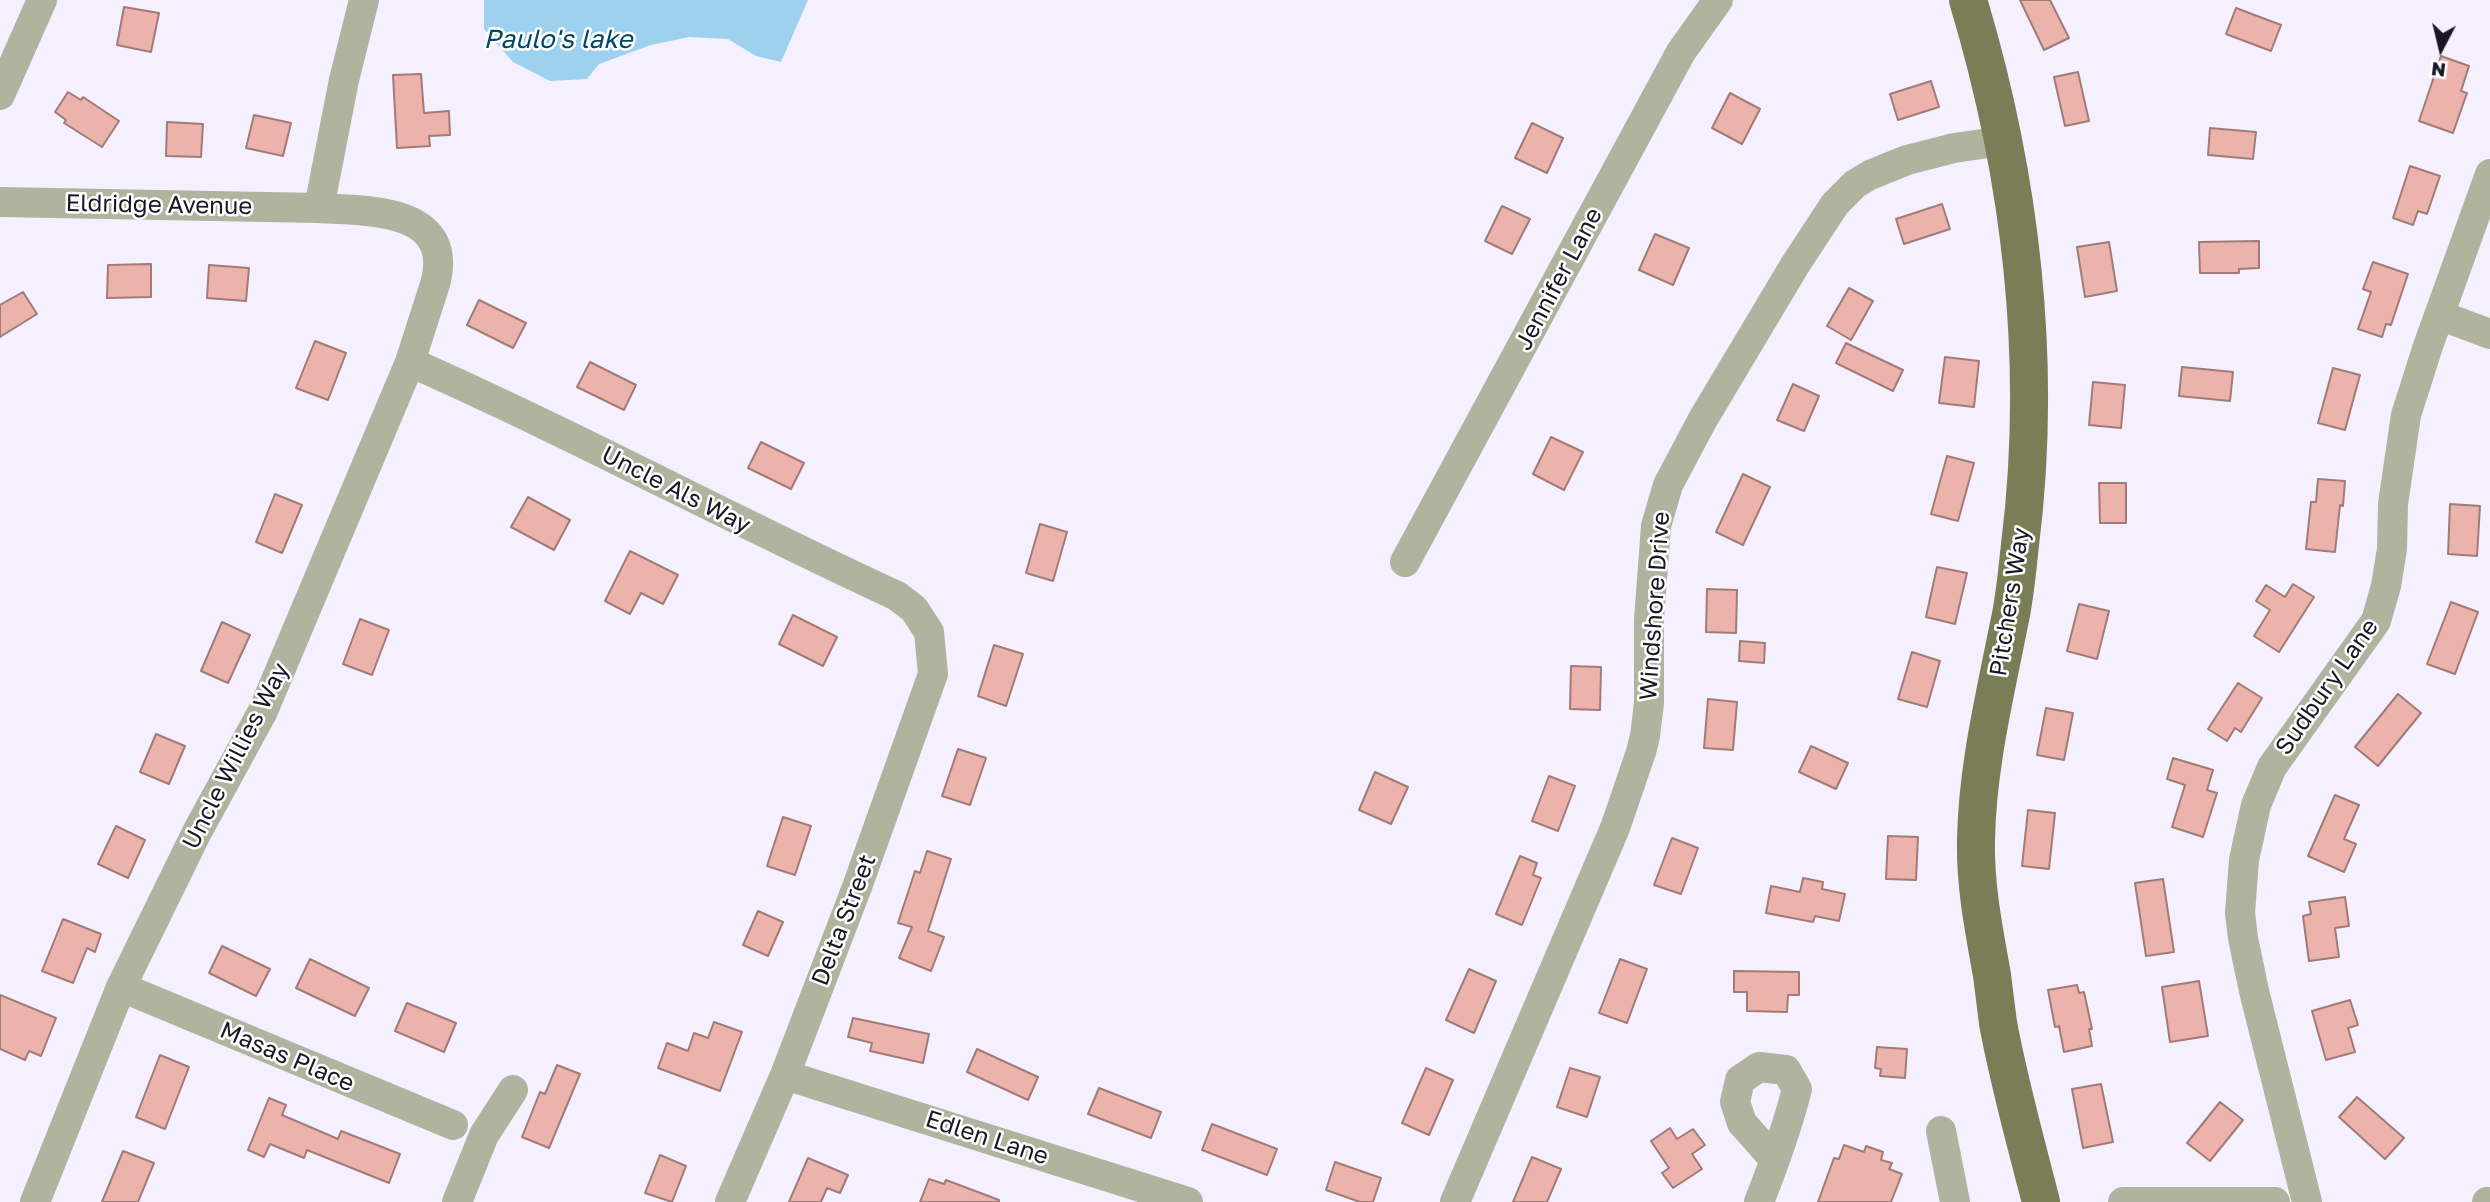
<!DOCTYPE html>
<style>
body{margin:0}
#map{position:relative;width:2490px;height:1202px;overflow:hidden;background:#f5f0ff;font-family:"Golos Text",sans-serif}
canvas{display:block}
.north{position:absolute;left:2406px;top:14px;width:70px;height:70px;-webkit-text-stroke:5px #fff;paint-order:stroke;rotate:187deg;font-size:19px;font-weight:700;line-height:28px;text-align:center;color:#1b1623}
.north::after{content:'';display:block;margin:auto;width:24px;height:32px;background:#1b1623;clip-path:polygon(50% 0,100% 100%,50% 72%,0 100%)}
</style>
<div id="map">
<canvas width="2490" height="1202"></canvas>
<div class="north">N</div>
</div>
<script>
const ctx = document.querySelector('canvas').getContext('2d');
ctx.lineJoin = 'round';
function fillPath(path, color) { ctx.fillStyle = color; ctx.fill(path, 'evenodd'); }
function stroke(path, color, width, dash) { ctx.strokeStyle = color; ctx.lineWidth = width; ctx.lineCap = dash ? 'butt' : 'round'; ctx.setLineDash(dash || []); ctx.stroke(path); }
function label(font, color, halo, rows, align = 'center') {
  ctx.font = font + ' "Golos Text",sans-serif'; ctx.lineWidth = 5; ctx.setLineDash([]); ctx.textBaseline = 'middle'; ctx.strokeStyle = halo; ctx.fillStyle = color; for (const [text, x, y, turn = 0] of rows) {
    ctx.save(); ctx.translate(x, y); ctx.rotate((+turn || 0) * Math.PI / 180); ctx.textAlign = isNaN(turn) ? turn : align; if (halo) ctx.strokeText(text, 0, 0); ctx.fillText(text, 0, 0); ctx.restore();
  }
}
fillPath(new Path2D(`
 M 484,0 L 808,0 L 781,62 L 756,56 L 728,39 L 689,37 L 651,45 L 599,64 L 587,79 L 550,81 L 513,62 L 484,29 Z`), '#9dd1ed');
const building = new Path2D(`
 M 2020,0 L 2050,0 L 2069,38 L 2044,50 Z
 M 124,7 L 159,13 L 151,52 L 117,45 Z
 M 2236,8 L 2281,25 L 2271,51 L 2226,34 Z
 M 2441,56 L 2469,66 L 2461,91 L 2467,93 L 2453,133 L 2419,121 Z
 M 2078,72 L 2089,121 L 2065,126 L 2054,77 Z
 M 421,74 L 424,113 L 449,111 L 450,135 L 429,136 L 430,146 L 397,148 L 393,75 Z
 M 1931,81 L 1939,107 L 1898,120 L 1890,94 Z
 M 68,92 L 81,100 L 83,97 L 119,121 L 102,147 L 64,123 L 66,120 L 55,112 Z
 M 1730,93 L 1760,109 L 1742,144 L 1712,128 Z
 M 254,115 L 291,123 L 283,156 L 246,148 Z
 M 167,122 L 203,124 L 201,157 L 166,156 Z
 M 1532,123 L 1563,138 L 1547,173 L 1515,158 Z
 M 2210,128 L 2256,132 L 2253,159 L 2208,155 Z
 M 2410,166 L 2440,176 L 2427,214 L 2418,211 L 2413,225 L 2393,218 Z
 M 1942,204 L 1950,229 L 1904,244 L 1896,219 Z
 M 1502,206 L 1530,219 L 1512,254 L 1485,241 Z
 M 1655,234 L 1689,248 L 1673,285 L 1639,270 Z
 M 2259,241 L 2259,268 L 2239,269 L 2239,273 L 2200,273 L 2199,242 Z
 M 2109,242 L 2117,291 L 2085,297 L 2077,247 Z
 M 2373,262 L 2408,274 L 2391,325 L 2386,324 L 2382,337 L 2358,329 L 2371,292 L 2363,289 Z
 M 151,264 L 151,297 L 107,298 L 108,265 Z
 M 209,265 L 249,268 L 246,301 L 207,298 Z
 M 1849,288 L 1873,301 L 1851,340 L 1827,326 Z
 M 23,292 L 37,314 L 0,337 L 0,305 Z
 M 479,300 L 526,323 L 513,348 L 467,325 Z
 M 315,341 L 346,353 L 328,400 L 296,388 Z
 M 1846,343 L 1903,370 L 1893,391 L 1836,363 Z
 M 1945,357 L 1979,361 L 1974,407 L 1939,403 Z
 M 590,362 L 636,385 L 624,410 L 577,387 Z
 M 2182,367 L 2233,372 L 2230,401 L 2179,396 Z
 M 2333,368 L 2360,375 L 2345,430 L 2318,423 Z
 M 2093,382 L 2125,385 L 2121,428 L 2089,425 Z
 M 1793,384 L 1819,396 L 1804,431 L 1777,420 Z
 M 1551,437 L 1583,452 L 1564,490 L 1533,474 Z
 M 761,442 L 804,463 L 791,489 L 748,468 Z
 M 1947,456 L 1974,463 L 1958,521 L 1931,514 Z
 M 1743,474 L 1770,487 L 1743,545 L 1716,532 Z
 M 2318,479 L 2345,481 L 2343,506 L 2340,505 L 2335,552 L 2306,549 L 2311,502 L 2316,502 Z
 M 2099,483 L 2126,483 L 2126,523 L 2100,523 Z
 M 275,494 L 302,505 L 282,553 L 256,542 Z
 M 528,497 L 570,520 L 554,550 L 511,527 Z
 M 2450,504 L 2480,506 L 2477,556 L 2448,554 Z
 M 1040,524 L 1067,532 L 1053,581 L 1026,573 Z
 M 630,551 L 678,575 L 663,604 L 641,593 L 630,614 L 605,601 Z
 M 1937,567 L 1967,573 L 1955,624 L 1926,617 Z
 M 2293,584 L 2314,597 L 2279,652 L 2254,636 L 2270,610 L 2256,601 L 2266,585 L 2285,597 Z
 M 1707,589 L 1737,590 L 1736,633 L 1706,632 Z
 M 2451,602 L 2478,612 L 2455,674 L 2427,664 Z
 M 2079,604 L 2109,611 L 2097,659 L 2067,651 Z
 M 793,615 L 837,637 L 823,666 L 779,644 Z
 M 360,619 L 389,630 L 372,675 L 343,664 Z
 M 222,622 L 250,635 L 228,683 L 201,671 Z
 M 1740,641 L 1765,643 L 1764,663 L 1739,661 Z
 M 994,645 L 1023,654 L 1006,706 L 978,696 Z
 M 1912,652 L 1940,661 L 1927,707 L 1898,699 Z
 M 1571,666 L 1601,667 L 1600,710 L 1570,709 Z
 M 2238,683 L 2262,698 L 2241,732 L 2235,728 L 2227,741 L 2208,729 Z
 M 2398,694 L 2421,713 L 2378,766 L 2355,747 Z
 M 1708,699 L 1737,702 L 1733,750 L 1704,748 Z
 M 2046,708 L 2073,713 L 2064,760 L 2037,755 Z
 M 156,734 L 185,746 L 169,784 L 140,772 Z
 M 1811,746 L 1848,763 L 1836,789 L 1799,772 Z
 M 958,749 L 986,758 L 970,805 L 942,796 Z
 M 2173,758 L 2213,770 L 2207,790 L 2217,793 L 2203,837 L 2172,827 L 2185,785 L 2167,779 Z
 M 1375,772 L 1408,787 L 1391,824 L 1359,810 Z
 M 1549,776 L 1575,786 L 1558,831 L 1532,821 Z
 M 2335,795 L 2359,805 L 2344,839 L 2356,844 L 2344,872 L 2308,856 Z
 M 2028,810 L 2055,813 L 2049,869 L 2022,866 Z
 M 783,817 L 811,826 L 795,875 L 767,866 Z
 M 116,826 L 145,840 L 128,878 L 98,864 Z
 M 1888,836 L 1918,837 L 1916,880 L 1886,879 Z
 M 1672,838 L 1698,848 L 1681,894 L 1654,885 Z
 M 927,851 L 951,859 L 928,931 L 944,937 L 931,971 L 899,958 L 912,927 L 898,923 L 915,871 L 920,873 Z
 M 1520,856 L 1537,863 L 1533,875 L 1541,878 L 1522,925 L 1496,914 Z
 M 1803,878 L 1823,882 L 1822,889 L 1845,894 L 1839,921 L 1815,916 L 1813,922 L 1766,913 L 1771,886 L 1800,892 Z
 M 2163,879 L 2174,952 L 2146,956 L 2135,883 Z
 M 2345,897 L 2349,926 L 2335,928 L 2339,957 L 2309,961 L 2303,916 L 2311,914 L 2309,902 Z
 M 758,911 L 783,922 L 768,956 L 743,945 Z
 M 63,919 L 101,934 L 95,952 L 87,948 L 73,983 L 42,971 Z
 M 222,946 L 270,969 L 256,996 L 209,973 Z
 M 310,959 L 369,988 L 355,1016 L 296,988 Z
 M 1620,959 L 1647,969 L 1627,1023 L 1599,1013 Z
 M 1469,969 L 1496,981 L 1474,1033 L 1446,1020 Z
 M 1734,971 L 1799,972 L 1799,995 L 1788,995 L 1787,1012 L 1747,1011 L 1747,992 L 1734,992 Z
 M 2199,981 L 2208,1036 L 2170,1042 L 2162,987 Z
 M 2077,985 L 2079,993 L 2084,992 L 2092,1029 L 2089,1029 L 2092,1046 L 2064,1052 L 2059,1026 L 2055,1027 L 2048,990 Z
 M 0,995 L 56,1018 L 41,1056 L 29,1051 L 25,1060 L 0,1049 Z
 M 2350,1000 L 2358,1025 L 2348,1028 L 2355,1052 L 2326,1060 L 2312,1011 Z
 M 407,1003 L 456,1023 L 444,1052 L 395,1031 Z
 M 853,1018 L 929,1034 L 923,1063 L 870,1051 L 872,1043 L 848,1037 Z
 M 714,1022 L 742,1032 L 720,1091 L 658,1068 L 667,1043 L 688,1051 L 694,1033 L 708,1038 Z
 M 1877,1047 L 1907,1049 L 1905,1078 L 1880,1076 L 1881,1069 L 1875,1068 Z
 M 977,1049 L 1038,1077 L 1028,1100 L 967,1072 Z
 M 160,1055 L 189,1067 L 165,1129 L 136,1117 Z
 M 557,1065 L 580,1074 L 549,1148 L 522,1137 L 540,1092 L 545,1094 Z
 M 1426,1068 L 1453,1080 L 1429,1135 L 1402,1123 Z
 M 1570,1068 L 1600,1077 L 1587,1117 L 1557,1107 Z
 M 2101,1084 L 2113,1142 L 2083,1148 L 2072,1089 Z
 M 1099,1088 L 1161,1112 L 1151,1138 L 1088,1114 Z
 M 2357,1097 L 2404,1138 L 2385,1159 L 2339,1117 Z
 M 269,1098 L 286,1105 L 282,1115 L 338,1139 L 341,1131 L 400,1154 L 389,1183 L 307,1150 L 304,1158 L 270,1144 L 264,1157 L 248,1150 Z
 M 2220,1102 L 2243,1120 L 2210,1161 L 2187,1143 Z
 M 1212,1124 L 1277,1149 L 1267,1175 L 1202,1150 Z
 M 1670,1128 L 1677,1139 L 1693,1129 L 1705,1145 L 1692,1154 L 1702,1169 L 1673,1188 L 1662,1173 L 1669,1168 L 1651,1141 Z
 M 1844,1145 L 1864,1152 L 1866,1146 L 1883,1152 L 1881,1160 L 1892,1163 L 1889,1169 L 1902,1174 L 1891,1202 L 1818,1202 L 1834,1158 L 1839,1159 Z
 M 123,1151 L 154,1163 L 138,1202 L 102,1202 Z
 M 660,1155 L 686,1166 L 672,1202 L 645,1193 Z
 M 1532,1157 L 1561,1169 L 1547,1202 L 1513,1202 Z
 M 808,1158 L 848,1175 L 840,1193 L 827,1188 L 821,1202 L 789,1202 Z
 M 1335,1162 L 1381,1178 L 1373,1202 L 1360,1202 L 1326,1190 Z
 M 929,1179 L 944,1184 L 946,1180 L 999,1200 L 999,1202 L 920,1202 Z`);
fillPath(building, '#ebb3ac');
stroke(building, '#a27b76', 2);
stroke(new Path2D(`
 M 0,95 L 42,0
 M 0,202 L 319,208
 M 2439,315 L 2490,334
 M 410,362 C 575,435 734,521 897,596 L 914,609 L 929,632 L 933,674 L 857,887 L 785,1075 L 730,1202
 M 1405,562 L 1681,52 L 1718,0
 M 121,987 L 453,1125
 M 785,1075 L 1188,1202
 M 1941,1131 L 1955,1202
 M 35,1202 L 121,987 L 197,832 L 263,711 L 410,362 L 436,281 C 453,207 366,211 319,208 L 344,80 L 364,0
 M 457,1202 L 484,1135 L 513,1090
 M 1455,1202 L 1615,828 L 1641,752 L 1645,736 L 1649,703 L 1649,620 L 1656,526 L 1668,485 L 1703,419 L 1795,265 L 1835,204 L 1855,184 L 1870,175 L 1907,160 L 1954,148 L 2003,141
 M 1759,1202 C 1774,1164 1787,1128 1797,1089 L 1786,1070 L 1759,1067 L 1740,1080 L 1735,1102 L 1742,1123 L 1775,1160
 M 2123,1202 L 2275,1202
 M 2307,1202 L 2254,991 L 2243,938 L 2240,913 L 2244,860 L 2256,805 L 2272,767 L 2376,621 L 2386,586 L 2392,549 L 2393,504 L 2406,415 L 2428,346 L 2490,174
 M 2487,1202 L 2490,1202`), '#b0b39e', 30);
stroke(new Path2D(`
 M 1968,0 C 2021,176 2043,362 2020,545 C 2017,571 2015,598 2009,624 C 1995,695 1977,768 1976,841 C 1975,886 1984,930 1992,975 C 1994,991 1996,1007 1998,1023 C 2009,1083 2026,1143 2041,1202`), '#797e57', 38);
label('24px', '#1b1623', '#fff', [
 ["Eldridge Avenue",159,205,1],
 ["Jennifer Lane",1559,279,-62],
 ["Uncle Als Way",676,490,27],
 ["Pitchers Way",2010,602,-81],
 ["Windshore Drive",1655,606,-86],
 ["Sudbury Lane",2327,687,-55],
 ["Uncle Willies Way",236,756,-63],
 ["Delta Street",844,920,-69],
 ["Masas Place",287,1057,23],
 ["Edlen Lane",987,1138,18]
]);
label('italic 26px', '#004763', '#fff', [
 ["Paulo's lake",558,40]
]);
</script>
